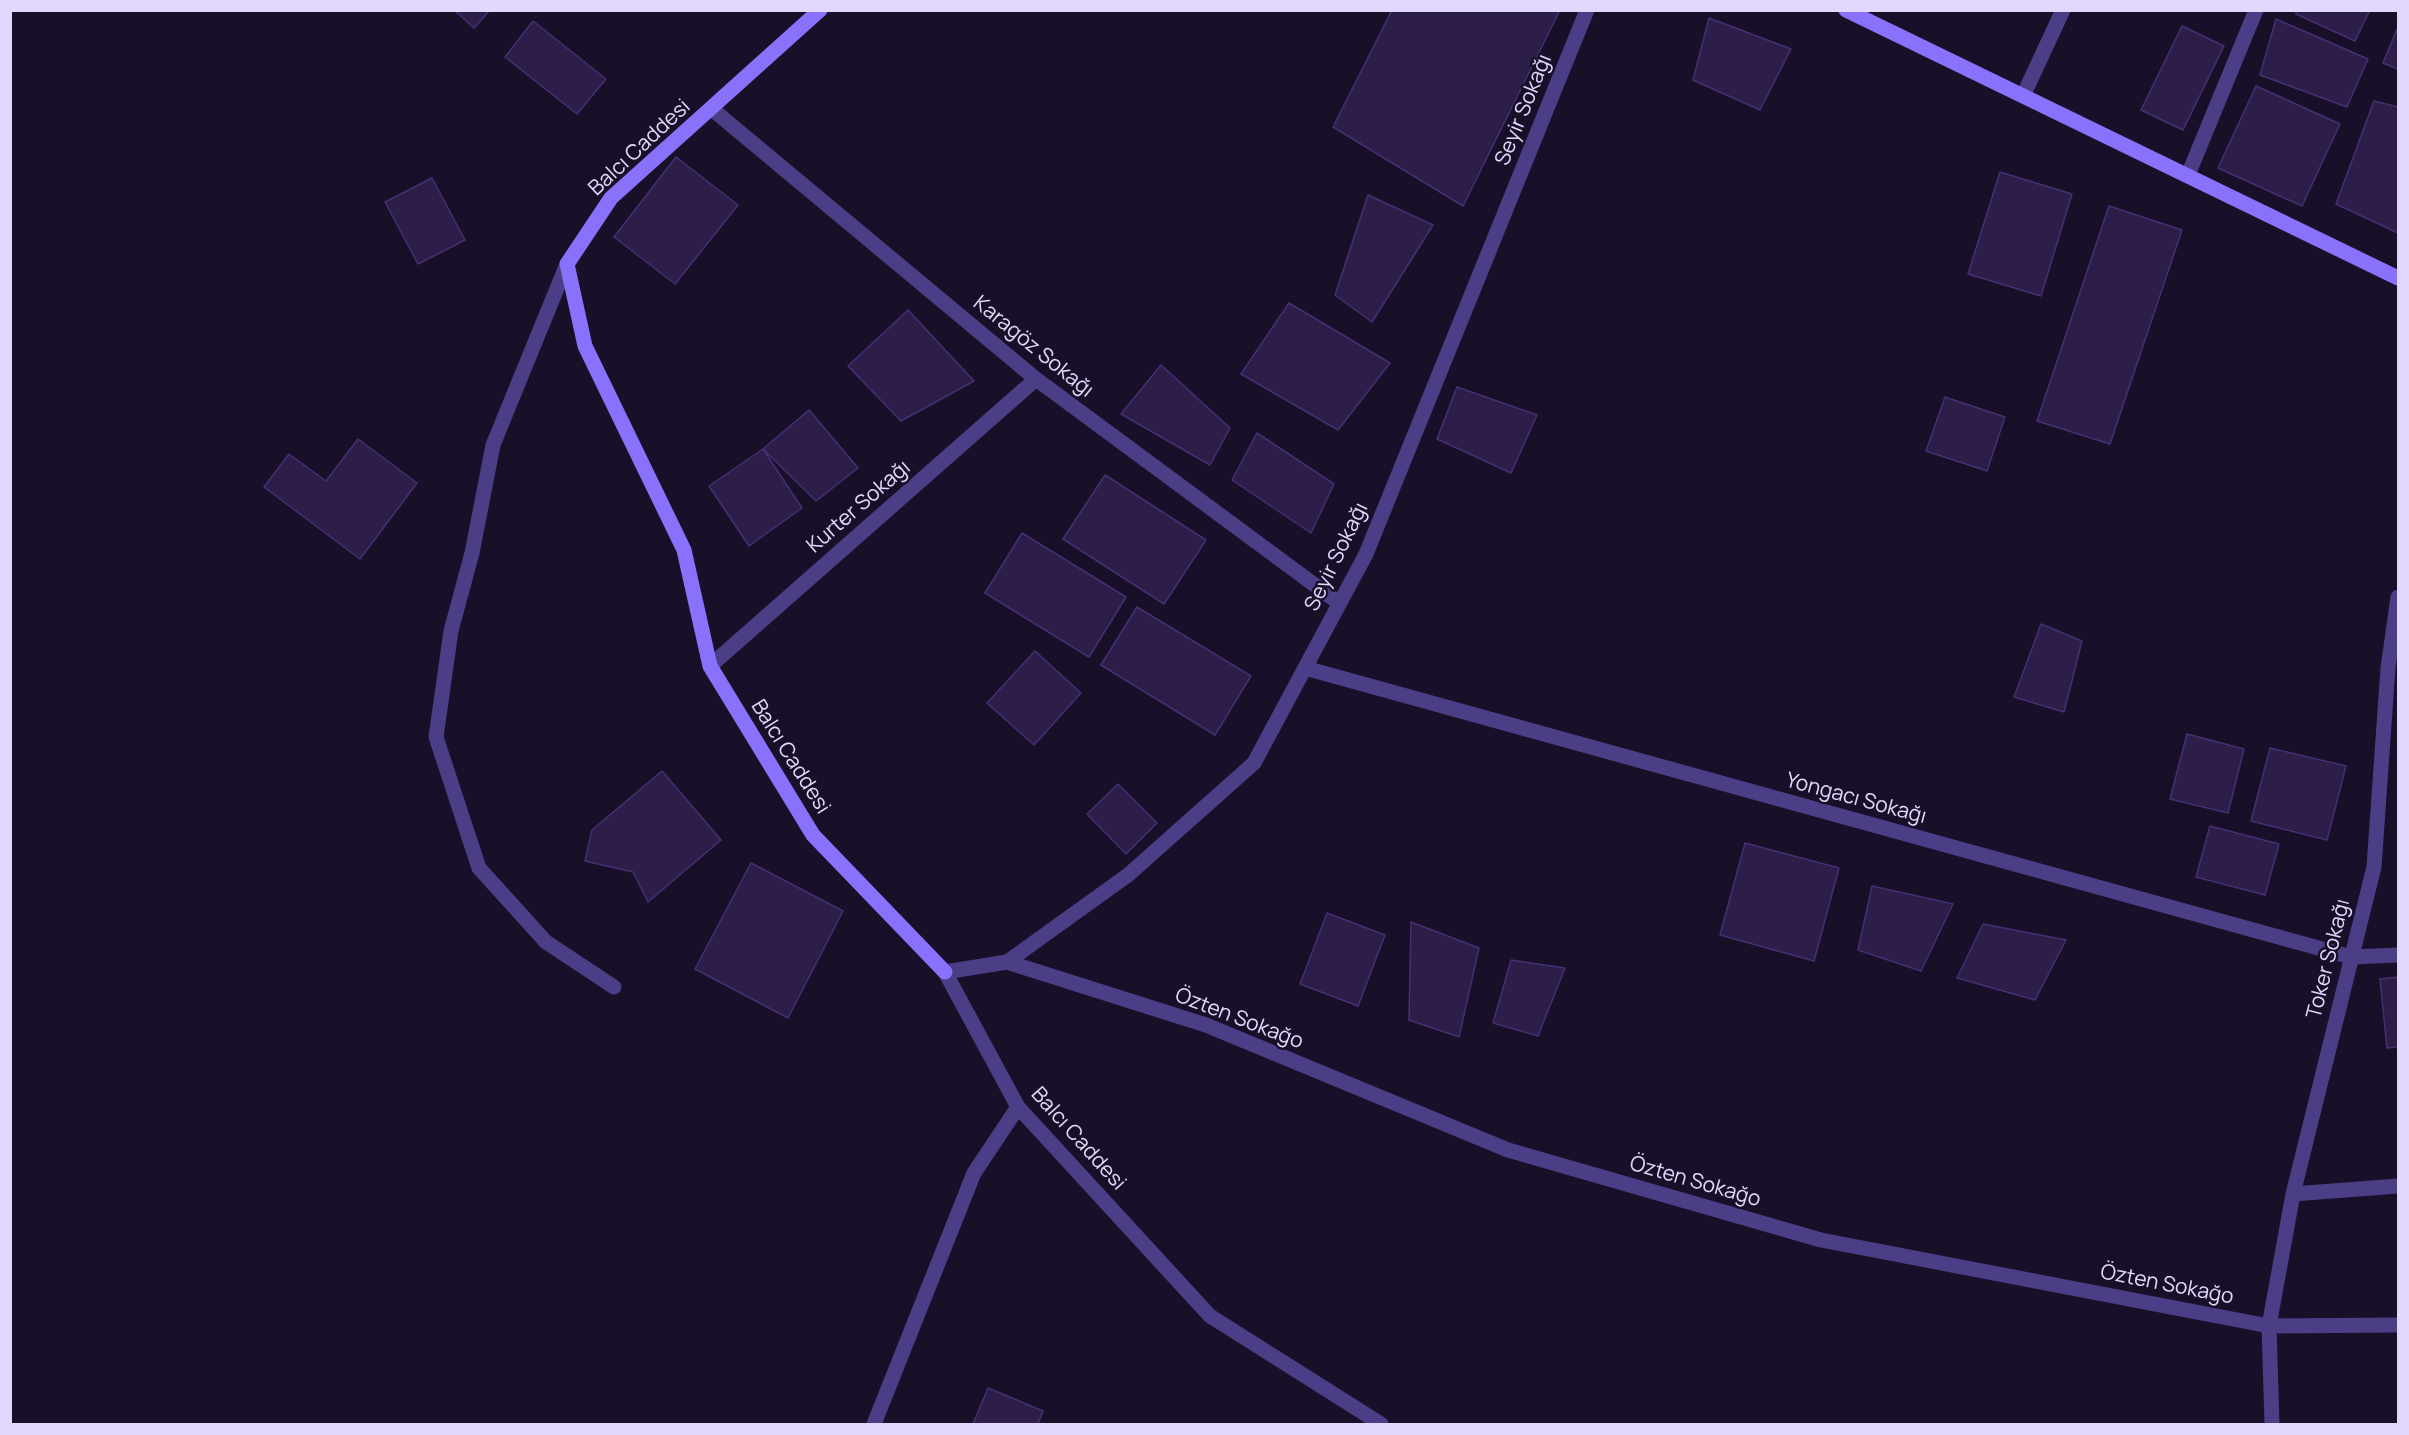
<!DOCTYPE html>
<meta charset="utf-8">
<style>
body{margin:0}
#map{position:relative;width:2409px;height:1435px;overflow:hidden;background:#181028;font-family:Manrope,sans-serif}
canvas{display:block}
.frame{position:absolute;inset:0;border:12px solid #e2d8fe;pointer-events:none}
</style>
<div id="map">
<canvas width="2409" height="1435"></canvas>
<div class="frame"></div>
</div>
<script>
const ctx = document.querySelector('canvas').getContext('2d');
ctx.lineJoin = 'round';
function fillPath(path, color) { ctx.fillStyle = color; ctx.fill(path, 'evenodd'); }
function stroke(path, color, width, dash) { ctx.strokeStyle = color; ctx.lineWidth = width; ctx.lineCap = dash ? 'butt' : 'round'; ctx.setLineDash(dash || []); ctx.stroke(path); }
function label(font, color, halo, rows, align = 'center') {
  ctx.font = font + ' Manrope,sans-serif'; ctx.lineWidth = 5; ctx.setLineDash([]); ctx.textBaseline = 'middle'; ctx.strokeStyle = halo; ctx.fillStyle = color; for (const [text, x, y, turn = 0] of rows) {
    ctx.save(); ctx.translate(x, y); ctx.rotate((+turn || 0) * Math.PI / 180); ctx.textAlign = isNaN(turn) ? turn : align; if (halo) ctx.strokeText(text, 0, 0); ctx.fillText(text, 0, 0); ctx.restore();
  }
}
const building = new Path2D(`
 M 454,10 L 490,10 L 474,28 Z
 M 1392,10 L 1560,10 L 1463,206 L 1333,127 Z
 M 2296,10 L 2370,10 L 2355,41 L 2296,14 Z
 M 1709,18 L 1791,49 L 1760,110 L 1693,80 Z
 M 2276,19 L 2368,59 L 2347,107 L 2260,75 Z
 M 533,21 L 606,79 L 577,114 L 505,57 Z
 M 2182,26 L 2224,46 L 2183,130 L 2141,110 Z
 M 2398,27 L 2398,69 L 2383,63 Z
 M 2256,86 L 2340,124 L 2302,206 L 2218,168 Z
 M 2374,101 L 2398,107 L 2398,233 L 2336,204 Z
 M 676,157 L 738,205 L 675,284 L 614,237 Z
 M 2000,172 L 2072,194 L 2041,296 L 1968,274 Z
 M 432,178 L 465,240 L 418,264 L 385,202 Z
 M 1368,195 L 1433,225 L 1372,322 L 1335,295 Z
 M 2109,206 L 2182,230 L 2110,444 L 2037,421 Z
 M 1289,303 L 1390,363 L 1338,430 L 1241,374 Z
 M 908,310 L 974,381 L 901,421 L 848,366 Z
 M 1161,365 L 1230,428 L 1210,465 L 1121,414 Z
 M 1457,387 L 1537,415 L 1511,473 L 1437,439 Z
 M 1945,397 L 2005,417 L 1987,471 L 1926,451 Z
 M 809,410 L 858,468 L 816,501 L 763,449 Z
 M 1257,433 L 1334,484 L 1311,533 L 1232,480 Z
 M 358,439 L 417,483 L 360,559 L 264,487 L 289,454 L 326,481 Z
 M 763,449 L 802,508 L 749,546 L 709,486 Z
 M 1105,475 L 1206,540 L 1164,604 L 1063,539 Z
 M 1022,533 L 1126,597 L 1089,657 L 985,593 Z
 M 1137,607 L 1251,676 L 1215,735 L 1101,665 Z
 M 2041,624 L 2082,641 L 2064,712 L 2014,697 Z
 M 1035,651 L 1081,693 L 1034,745 L 987,703 Z
 M 2187,734 L 2244,749 L 2228,813 L 2170,799 Z
 M 2270,748 L 2346,766 L 2327,840 L 2251,821 Z
 M 662,771 L 721,840 L 648,902 L 633,872 L 585,861 L 592,830 Z
 M 1118,784 L 1157,823 L 1126,854 L 1087,814 Z
 M 2210,826 L 2279,844 L 2265,895 L 2196,877 Z
 M 1745,843 L 1839,868 L 1814,961 L 1720,935 Z
 M 751,863 L 843,911 L 788,1018 L 695,969 Z
 M 1872,886 L 1953,904 L 1921,971 L 1858,950 Z
 M 1327,913 L 1385,935 L 1358,1006 L 1300,984 Z
 M 1411,922 L 1479,948 L 1459,1037 L 1409,1020 Z
 M 1983,924 L 2066,940 L 2035,1000 L 1957,978 Z
 M 1511,960 L 1565,968 L 1538,1036 L 1493,1023 Z
 M 2398,977 L 2398,1047 L 2387,1048 L 2380,979 Z
 M 988,1388 L 1043,1411 L 1038,1424 L 973,1424 Z`);
fillPath(building, '#2c1d49');
stroke(building, '#472f74', 1.5);
stroke(new Path2D(`
 M 2023,96 L 2063,10
 M 712,109 L 1036,379 L 1339,603
 M 2188,175 L 2256,10
 M 567,264 L 493,445 L 472,553 L 451,631 L 436,737 L 479,868 L 546,942 L 614,987
 M 710,666 L 1036,379
 M 1305,668 L 2351,957 L 2398,955
 M 1007,962 L 1206,1025 L 1508,1150 L 1821,1240 L 2269,1326 L 2398,1325
 M 2293,1194 L 2398,1186
 M 874,1424 L 974,1173 L 1018,1107
 M 1381,1424 L 1210,1316 L 1018,1107 L 945,972 L 1007,962 L 1128,875 L 1254,763 L 1366,554 L 1587,10
 M 2272,1424 L 2269,1326 L 2293,1194 L 2374,867 L 2388,668 L 2398,597`), '#4b3d86', 15);
stroke(new Path2D(`
 M 820,10 L 611,198 L 567,264 L 585,346 L 684,550 L 710,666 L 813,835 L 945,972
 M 1846,10 L 2398,278`), '#8a71fc', 15);
label('21px', '#e2d8fe', '#181028', [
 ["Seyir Sokağı",1524,110,-68],
 ["Balcı Caddesi",640,148,-43],
 ["Karagöz Sokağı",1033,347,39],
 ["Kurter Sokağı",859,507,-41],
 ["Seyir Sokağı",1337,557,-64],
 ["Balcı Caddesi",790,757,58],
 ["Yongacı Sokağı",1856,799,15],
 ["Toker Sokağı",2329,959,-76],
 ["Özten Sokağo",1239,1019,21],
 ["Balcı Caddesi",1078,1139,48],
 ["Özten Sokağo",1695,1182,16],
 ["Özten Sokağo",2167,1285,11]
]);
</script>
